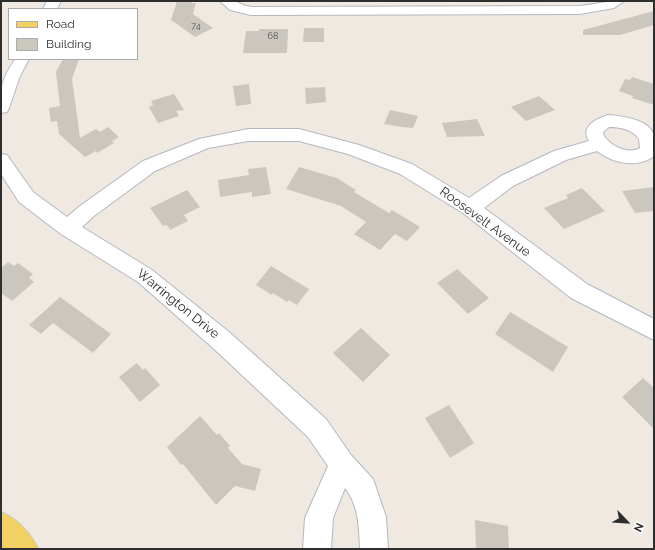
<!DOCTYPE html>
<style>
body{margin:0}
#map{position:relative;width:655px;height:550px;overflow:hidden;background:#efe9e1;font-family:Raleway,sans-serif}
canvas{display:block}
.frame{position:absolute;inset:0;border:2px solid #2e2e2e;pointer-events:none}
.legend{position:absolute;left:8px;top:8px;width:130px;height:52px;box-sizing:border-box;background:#fff;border:1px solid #ababab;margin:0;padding:5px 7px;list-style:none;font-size:12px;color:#2e2e2e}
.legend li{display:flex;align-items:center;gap:8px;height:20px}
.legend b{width:20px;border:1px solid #ababab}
.north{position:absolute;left:607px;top:502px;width:40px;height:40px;-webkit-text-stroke:3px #fff;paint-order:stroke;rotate:115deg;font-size:11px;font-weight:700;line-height:16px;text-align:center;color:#2e2e2e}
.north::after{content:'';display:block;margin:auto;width:14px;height:18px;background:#2e2e2e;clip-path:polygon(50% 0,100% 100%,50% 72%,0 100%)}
</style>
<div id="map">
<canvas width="655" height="550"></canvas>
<div class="frame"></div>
<ul class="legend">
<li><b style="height:5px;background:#f2d163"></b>Road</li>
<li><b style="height:11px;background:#cbc7bf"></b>Building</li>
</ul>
<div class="north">N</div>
</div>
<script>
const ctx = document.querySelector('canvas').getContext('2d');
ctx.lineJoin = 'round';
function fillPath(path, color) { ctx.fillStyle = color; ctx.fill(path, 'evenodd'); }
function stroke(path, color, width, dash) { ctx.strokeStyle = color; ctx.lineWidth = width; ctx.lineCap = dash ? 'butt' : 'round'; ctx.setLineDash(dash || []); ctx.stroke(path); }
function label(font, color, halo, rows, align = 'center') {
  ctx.font = font + ' Raleway,sans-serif'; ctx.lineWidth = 3; ctx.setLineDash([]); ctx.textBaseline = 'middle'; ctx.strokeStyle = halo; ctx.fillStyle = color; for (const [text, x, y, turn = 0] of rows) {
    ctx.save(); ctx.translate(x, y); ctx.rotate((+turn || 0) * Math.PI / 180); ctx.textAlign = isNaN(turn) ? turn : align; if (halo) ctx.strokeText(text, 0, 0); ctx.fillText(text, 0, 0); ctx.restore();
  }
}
fillPath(new Path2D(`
 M 177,1 L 192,1 L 191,3 L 196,3 L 193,14 L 213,28 L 195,37 L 171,20 Z
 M 654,11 L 654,25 L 620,35 L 583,35 L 583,30 Z
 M 304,28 L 324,28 L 324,42 L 303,42 Z
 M 259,29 L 288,29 L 287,53 L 243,53 L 246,31 L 259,31 Z
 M 63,59 L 79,59 L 72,79 L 80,138 L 96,129 L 100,132 L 108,127 L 119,137 L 112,141 L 114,143 L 97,153 L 96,151 L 85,157 L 59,134 L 57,121 L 51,122 L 49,108 L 60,106 L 56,72 Z
 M 632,77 L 654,84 L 654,105 L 632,98 L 633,96 L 619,91 L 625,79 L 630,80 Z
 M 249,84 L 251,104 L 236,106 L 233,86 Z
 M 325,87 L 326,102 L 306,104 L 305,88 Z
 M 174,94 L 184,110 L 176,111 L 179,116 L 158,123 L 149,107 L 153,105 L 151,101 Z
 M 539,96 L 555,110 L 526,121 L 511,107 Z
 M 390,110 L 418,116 L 413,128 L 401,127 L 384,124 Z
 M 477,119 L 485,136 L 447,137 L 442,123 Z
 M 266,167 L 271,194 L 252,197 L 252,192 L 220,197 L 218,180 L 249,175 L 248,169 Z
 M 299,167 L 337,178 L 356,190 L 354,192 L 389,213 L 392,210 L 420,227 L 407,241 L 395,234 L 380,250 L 354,234 L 366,222 L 341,206 L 286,189 Z
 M 654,187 L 654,211 L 635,213 L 622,191 Z
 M 582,188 L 605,211 L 564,229 L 544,208 L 568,198 L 566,195 Z
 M 187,190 L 200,207 L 184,215 L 188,221 L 170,230 L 167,225 L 163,226 L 150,208 Z
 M 8,262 L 14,266 L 18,263 L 33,274 L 29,278 L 34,282 L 12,301 L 1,293 L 1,268 Z
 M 271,266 L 309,289 L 297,305 L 289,300 L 287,302 L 273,293 L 272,295 L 256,285 Z
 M 457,269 L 489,298 L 468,314 L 437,283 Z
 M 60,297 L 111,334 L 93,353 L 53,323 L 41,334 L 29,325 Z
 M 510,312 L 568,347 L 553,372 L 495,334 Z
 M 361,328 L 390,355 L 363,382 L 333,353 Z
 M 137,363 L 143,370 L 145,368 L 160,385 L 140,402 L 119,377 Z
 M 643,378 L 654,388 L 654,429 L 622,397 Z
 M 449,405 L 474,443 L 450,458 L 425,418 Z
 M 200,416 L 217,435 L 219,433 L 230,446 L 228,448 L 242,464 L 261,469 L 255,491 L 235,486 L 216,505 L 183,464 L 181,465 L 167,447 Z
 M 475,520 L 508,526 L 509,549 L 476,549 Z`), '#cbc7bf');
const minor = new Path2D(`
 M 47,1 L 61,1 L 57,9 L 43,9 Z
 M 220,1 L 235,1 L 243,5 L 251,7 L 580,6 C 595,4 609,1 624,1 L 614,8 L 580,14 L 251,15 L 230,10 Z
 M 15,59 L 29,59 L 20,76 L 9,108 L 7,112 L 1,113 C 1,86 0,83 15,59 Z
 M 608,115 C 622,116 647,119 653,133 C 655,139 654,149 654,156 C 638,169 612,163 597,151 L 566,160 L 513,186 L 484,208 L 587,284 L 654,319 L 654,340 L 571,298 L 463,213 L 400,174 L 348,154 L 299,141 L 248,141 L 208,148 L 155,171 L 94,216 L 82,227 L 152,270 L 229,332 L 326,419 L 351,455 L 373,479 L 386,517 L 388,549 L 360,549 C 359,527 359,506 345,488 L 333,518 L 331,549 L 303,549 L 305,518 L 328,466 L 308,437 L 213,348 L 138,282 L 61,234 L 19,202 L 1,174 L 1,154 L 7,155 L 33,192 L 67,217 L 80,206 L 143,161 L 199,139 L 248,129 L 299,129 L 359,145 L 412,164 L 469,198 L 501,176 L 554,151 L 589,141 C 580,126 596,119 608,115 ZM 609,127 C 620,127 632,129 639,139 L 640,148 C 628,155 611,146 604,136 L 603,132 Z`);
const major = new Path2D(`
 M 1,512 C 17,519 31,533 38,549 L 2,549 Z`);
stroke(minor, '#b4b7c1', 2);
stroke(major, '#c9c9c9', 2);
fillPath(minor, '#fff');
fillPath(major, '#f2d163');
label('9px', '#555452', null, [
 ["74",196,26],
 ["68",273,36]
]);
label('13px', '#2e2e2e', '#fff', [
 ["Roosevelt Avenue",485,222,36],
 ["Warrington Drive",178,304,39]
]);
</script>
